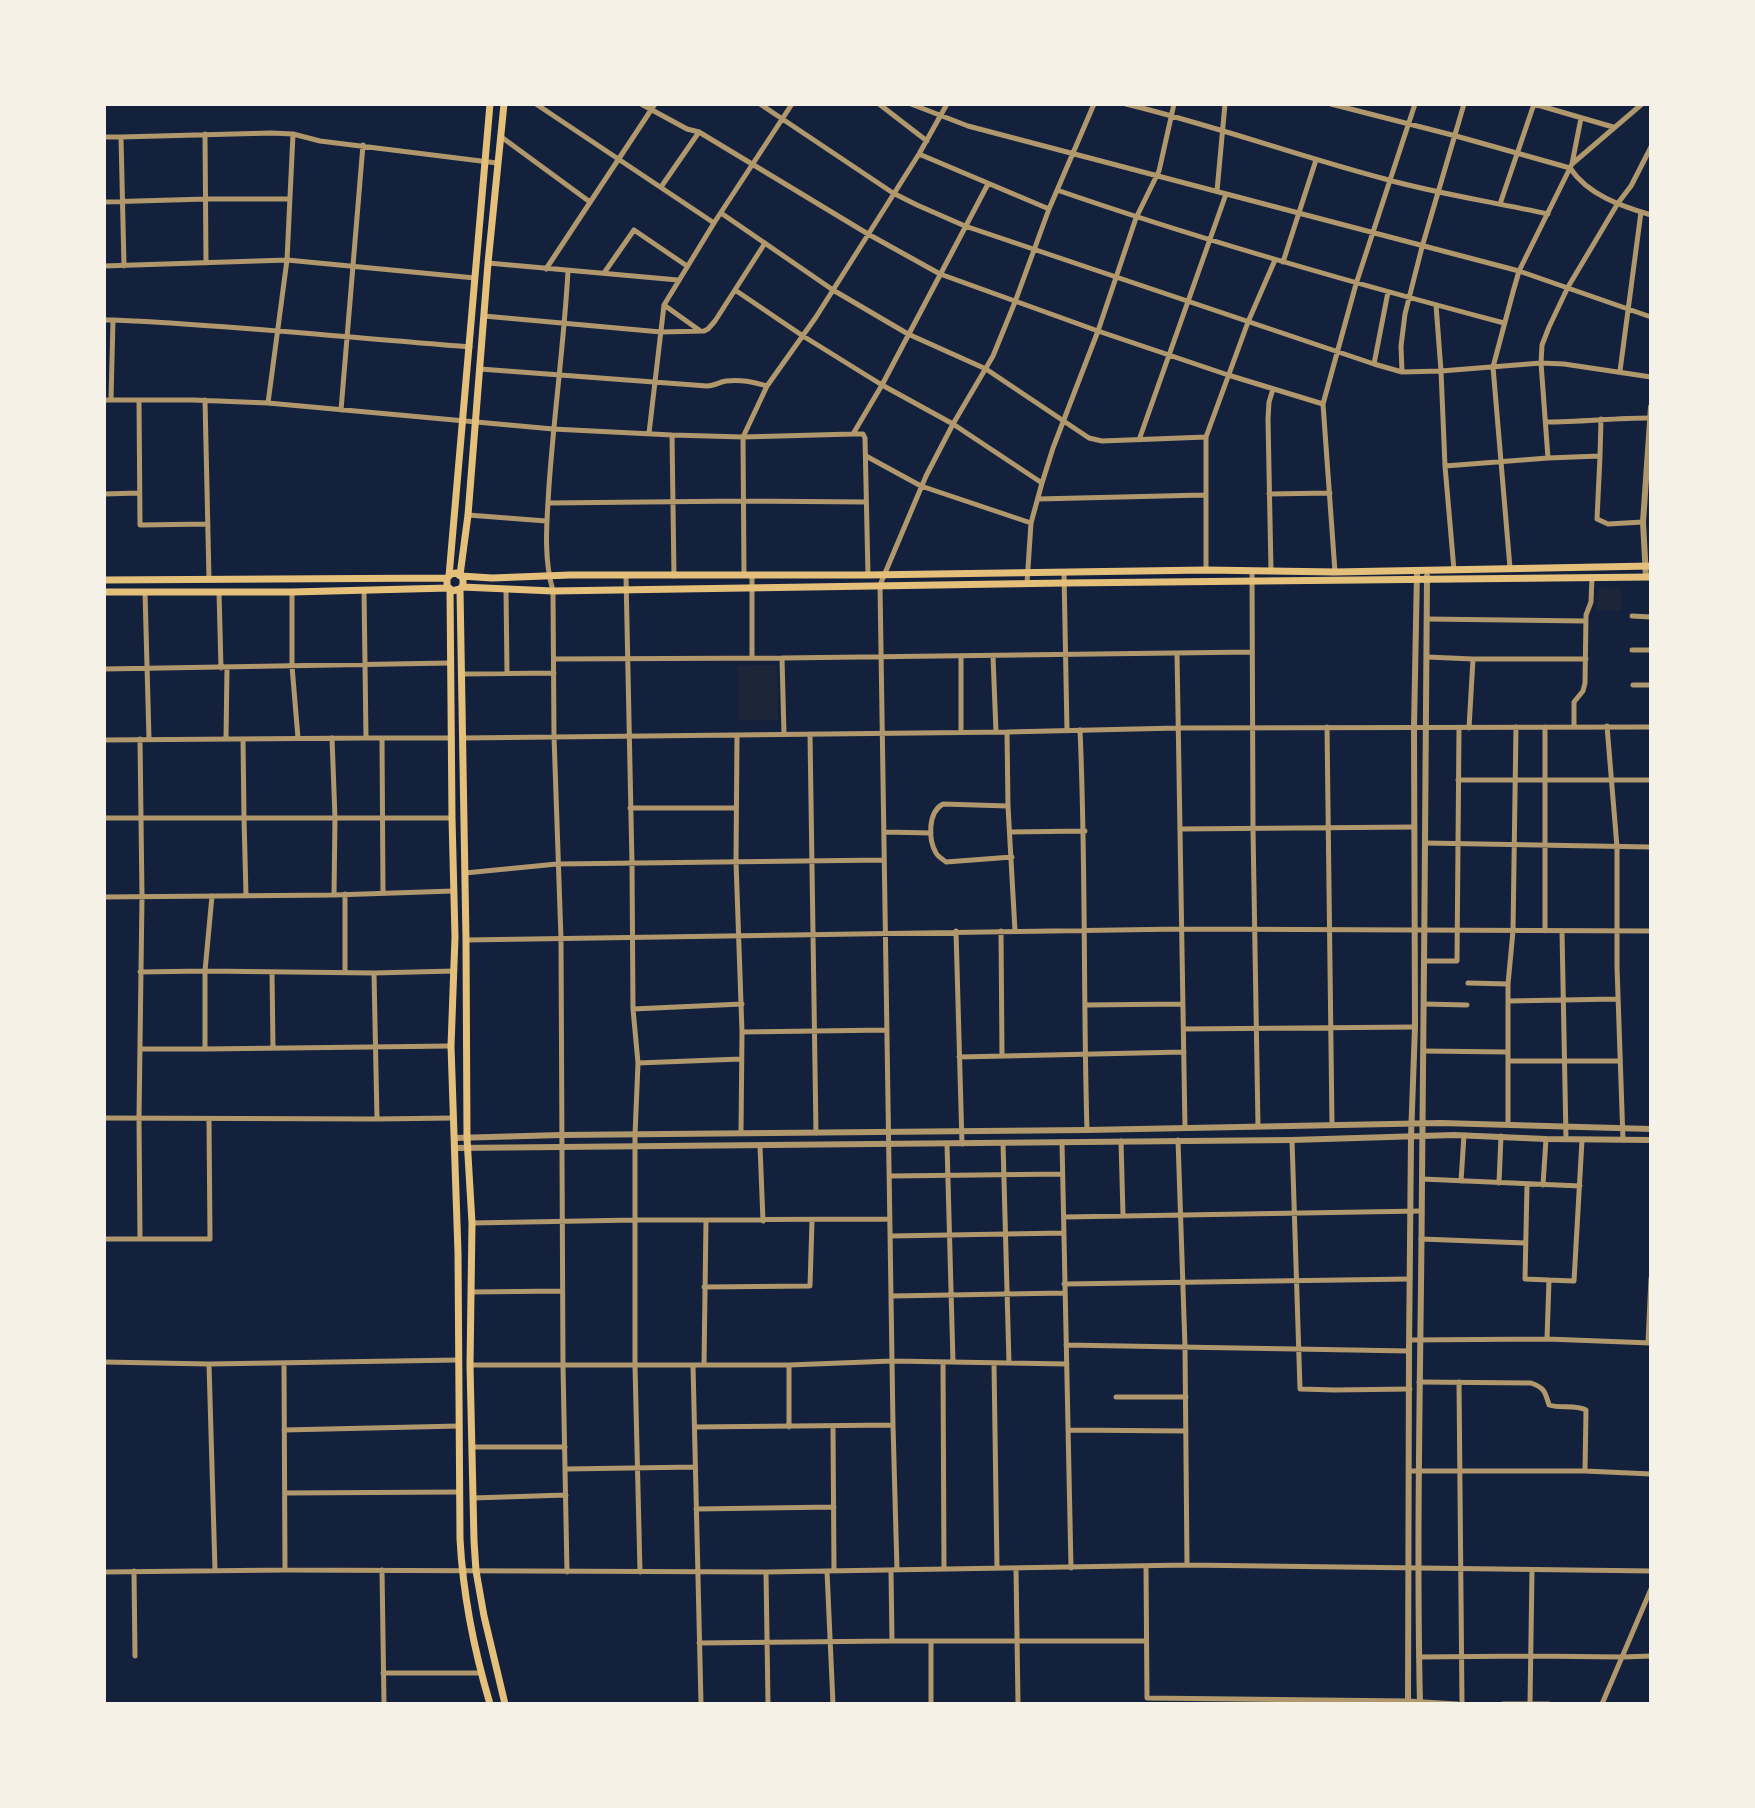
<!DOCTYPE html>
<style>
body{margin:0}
#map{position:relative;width:1755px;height:1808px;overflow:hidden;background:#14213d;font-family:Raleway,sans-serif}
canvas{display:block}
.frame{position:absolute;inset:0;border:106px solid #f6f1e7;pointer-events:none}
</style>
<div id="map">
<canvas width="1755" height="1808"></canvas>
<div class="frame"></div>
</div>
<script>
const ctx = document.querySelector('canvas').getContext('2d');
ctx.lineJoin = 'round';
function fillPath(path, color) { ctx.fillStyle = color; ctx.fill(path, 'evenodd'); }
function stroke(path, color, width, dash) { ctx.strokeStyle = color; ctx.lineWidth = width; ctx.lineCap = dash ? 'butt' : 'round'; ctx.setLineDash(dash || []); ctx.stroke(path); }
fillPath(new Path2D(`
 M 1598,588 L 1622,589 L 1621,610 L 1597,610 Z
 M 777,665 L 778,720 L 739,721 L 738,666 Z`), '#1d2539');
stroke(new Path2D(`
 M 536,104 L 714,223
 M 641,104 L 687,129 L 699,132 L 868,234 L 940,274 L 1098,331 L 1228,375 L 1323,404
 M 760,104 L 893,193 L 917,205 L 965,226 L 1374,364 L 1402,372 L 1441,371 L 1436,305
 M 879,104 L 927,141
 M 911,104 L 968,126 L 1519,271 L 1651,317
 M 1126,104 C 1213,125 1298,156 1385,179 C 1438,194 1494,202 1548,214
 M 1331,104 L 1456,136 L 1570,168 C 1588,195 1621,206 1651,215
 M 1534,104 L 1613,127
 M 205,134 L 206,263
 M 500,136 L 590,202
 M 104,137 L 121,137
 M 919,154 L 1049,209
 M 1572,164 L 1581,118
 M 661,187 L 699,132
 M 1057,190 C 1204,241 1353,283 1504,323
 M 1217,191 L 1225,104
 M 104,202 L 206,199 L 289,199
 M 1500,204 L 1534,104
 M 721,213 L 833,290 L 908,334 L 986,369 L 1089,438 L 1102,441 L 1206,437
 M 1283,262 L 1316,160
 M 488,263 L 678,280
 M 104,266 L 287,260 L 475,278
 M 124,266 L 121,137 L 271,133 L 293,134 L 320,141 L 497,163
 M 546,269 L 655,104
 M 604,273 L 634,230 L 687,266
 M 735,290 L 803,336 L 882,385 L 953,424 L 1042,483
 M 664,305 L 699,330
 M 484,316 L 661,332 L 704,331 L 708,329 L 715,321 L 765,243
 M 104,320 L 113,320
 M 1374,364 L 1388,292
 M 480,369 L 707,386 C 715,386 719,382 726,381 C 741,379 753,382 767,386
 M 1620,371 L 1641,212
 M 1402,372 L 1401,346 L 1405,314 L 1422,247 L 1464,104
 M 104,400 L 193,400 L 268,403 L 553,429 L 672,435 L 743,437 L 853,434
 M 111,400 L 113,320 C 232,325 351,338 470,347
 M 139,400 L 140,525 L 208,524
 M 205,400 L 209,579
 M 268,403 L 287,260 L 293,134
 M 341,410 L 363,145
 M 1546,422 C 1581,422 1614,418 1649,418
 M 649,433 L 664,305 L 714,223 L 792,104
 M 672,435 L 674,576
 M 1139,440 L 1226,194
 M 866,456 L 921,486 L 1031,523
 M 1600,456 L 1601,419
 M 1548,458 L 1541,363 L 1542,345 L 1549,327 L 1568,287 L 1618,203 L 1631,186 L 1651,147
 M 1445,466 L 1548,458 L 1600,456 L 1597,519 L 1608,524 L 1643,522
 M 104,494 L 139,493
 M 1269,494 L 1330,493
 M 1038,499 L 1204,495
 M 548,503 L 743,501 L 866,502
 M 468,515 L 546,521
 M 1510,568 L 1493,367 L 1513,292 L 1519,271 L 1572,164 L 1642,104
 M 1206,570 L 1206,437 L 1248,322 L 1275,260
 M 1454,570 L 1445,466 L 1441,371 L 1541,363 L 1564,364 L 1651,377
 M 1252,571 L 1253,829 L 1258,1126
 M 1271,571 L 1268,419 L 1269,402 L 1273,389
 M 1335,572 L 1323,404 L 1356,284 L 1415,104
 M 1064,573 L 1067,731
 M 744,575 L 743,437 L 767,386 L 816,317 L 919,154 L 947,104
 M 868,575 L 865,438 L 863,434 L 853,434 L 882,385 L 988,184
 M 626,576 L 632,864 L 633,1009 L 638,1063 L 635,1135 L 635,1366 L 640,1572
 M 752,576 L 752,658
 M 1027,583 L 1031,523 L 1042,483 L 1053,448 L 1098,331 L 1136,218 L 1159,171 L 1174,104
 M 506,589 L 507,673
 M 364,590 L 366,738 L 452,738
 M 145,592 L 149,739
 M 219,592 L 221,668
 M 292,592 L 292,666 L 298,738
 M 1632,616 L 1651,617
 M 1427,619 L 1586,621
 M 1632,650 L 1651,650
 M 1177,653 L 1185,1128
 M 993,656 L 996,732
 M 1427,657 L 1473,659 L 1586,659
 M 782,658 L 784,734
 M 554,659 L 782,658 L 1252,652
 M 104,669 L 450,663
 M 462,674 L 554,673
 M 1633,685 L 1651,685
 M 1574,726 L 1574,702 L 1583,691 L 1585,683 L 1586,615 L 1591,602 L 1592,577
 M 1607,726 L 1617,847 L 1617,967 L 1623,1140
 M 1327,727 L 1332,1125
 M 1545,727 L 1545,931
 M 1469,728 L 1473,659
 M 1080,730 C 1086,863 1083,997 1087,1130
 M 961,732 L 961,656
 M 1007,732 L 1008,806 L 1015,931
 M 810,734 L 816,1133
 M 737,736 L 736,862 L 742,1032 L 741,1133
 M 332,738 L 335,818 L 334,895
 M 382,738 L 383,893
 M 463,738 L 1007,732 L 1178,728 L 1651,727
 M 226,739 L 227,668
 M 104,740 L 366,738
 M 1458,780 L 1651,780
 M 1008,806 L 943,804 C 928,812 928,839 936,853 C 938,857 943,859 946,862 L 1012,857
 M 630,808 L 736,808
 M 104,818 L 141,818 L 140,739
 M 1180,829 L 1414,827
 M 884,832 L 931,833
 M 1010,832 L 1085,831
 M 1425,843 L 1651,847
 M 465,873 L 557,864 L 884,860
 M 246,895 L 244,818 L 452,818
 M 104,897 L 334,895 L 453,891
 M 956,931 L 962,1144
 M 1001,931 L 1002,1056
 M 1562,931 L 1566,1139
 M 466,940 L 1182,929 L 1651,931
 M 1424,961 L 1457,961 L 1459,728
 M 140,972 L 205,971 L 212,896
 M 272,972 L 273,1048
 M 345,972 L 345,894
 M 374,973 L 377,1119
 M 1468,983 L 1508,984
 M 1508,1001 L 1618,999
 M 1424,1004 L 1467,1005
 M 1085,1005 L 1183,1004
 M 633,1009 L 742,1004
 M 1184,1029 L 1415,1027
 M 742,1032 L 887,1030
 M 451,1046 L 205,1049 L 205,971 L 374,973 L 454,971
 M 140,1049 L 205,1049
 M 1423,1051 L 1508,1052
 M 959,1057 L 1184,1052
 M 1508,1061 L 1619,1061
 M 638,1063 L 741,1059
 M 104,1118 L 377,1119 L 453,1118
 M 1508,1125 L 1508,984 L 1513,931 L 1516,727
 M 1178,1140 L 1185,1347 L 1187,1565
 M 1292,1140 L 1300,1389 L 1335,1390 L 1410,1389
 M 1121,1141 L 1123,1215
 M 1062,1142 L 1071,1568
 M 1003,1143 L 1009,1363
 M 947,1144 L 953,1362
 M 760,1146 L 763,1221
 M 890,1176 L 1062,1174
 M 1422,1179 L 1580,1186
 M 1461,1181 L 1464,1135
 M 1499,1183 L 1501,1136
 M 1527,1185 L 1525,1279 L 1549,1280
 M 1543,1185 L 1546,1139
 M 1064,1217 L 1421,1211
 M 472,1223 L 635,1220 L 890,1219
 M 891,1236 L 1064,1233
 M 104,1239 L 210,1239 L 209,1119
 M 140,1239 L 139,1118 L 142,897 L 141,818 L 244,818 L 243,739
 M 1421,1239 L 1525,1243
 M 1064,1284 L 1410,1279
 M 704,1287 L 810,1286 L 812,1221
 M 471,1292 L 562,1291
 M 892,1296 L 1064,1293
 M 1547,1339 L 1549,1280 L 1574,1281 L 1582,1140
 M 1409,1340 L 1547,1339 L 1651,1343
 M 1648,1343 L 1651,1278
 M 1066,1345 L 1409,1351
 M 104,1362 L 209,1364 L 458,1360
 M 284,1363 L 285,1570
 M 943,1363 L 944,1569
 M 994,1363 L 997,1568
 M 209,1364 L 215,1570
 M 470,1365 L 789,1365 L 892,1361 L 1067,1364
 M 693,1365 L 701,1704
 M 704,1365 L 706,1220
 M 789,1365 L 789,1427
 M 1419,1382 L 1531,1383 C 1545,1388 1545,1392 1549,1405 C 1561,1409 1575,1404 1586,1410 L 1585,1471
 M 1459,1382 L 1462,1704
 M 1116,1397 L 1186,1397
 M 833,1426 L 834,1571
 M 695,1427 L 893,1425
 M 284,1430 L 459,1426
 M 1068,1430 L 1186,1431
 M 472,1447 L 565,1447
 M 566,1469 L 695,1467
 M 1409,1471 L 1585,1471 L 1651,1474
 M 285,1493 L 460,1492
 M 473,1498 L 566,1495
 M 696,1509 L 834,1507
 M 1146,1566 L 1147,1698 L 1408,1701 L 1457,1704
 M 1016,1568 L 1018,1704
 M 382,1570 L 384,1704
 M 897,1570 L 893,1425 L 880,585 L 926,476 L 953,424 L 993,356 L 1015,302 L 1049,209 L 1094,104
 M 134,1571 L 135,1656
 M 827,1571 L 833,1704
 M 891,1571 L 892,1641
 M 104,1572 L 285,1570 L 766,1572 L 1187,1565 L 1651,1571
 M 567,1572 L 563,1366 L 561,939 L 554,736 L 553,591 C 543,557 547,520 549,486 C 554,414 564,343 568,271
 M 766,1572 L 768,1704
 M 699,1643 L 892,1641 L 1146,1641
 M 1419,1657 L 1531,1656 L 1623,1657 L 1651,1656
 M 383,1673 L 481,1673
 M 931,1704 L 931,1641
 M 1503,1704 L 1549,1704
 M 1530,1704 L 1532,1570
 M 1602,1704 L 1651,1589`), '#b1986c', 5);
stroke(new Path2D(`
 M 1646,577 L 1643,522 L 1651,407
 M 454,1138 L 561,1135 L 1087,1130 L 1441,1123 L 1651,1129
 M 455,1148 L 1292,1140 L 1454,1135 L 1546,1139 L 1651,1140
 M 1408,1704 L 1409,1351 L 1411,1137 L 1415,1027 L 1414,727 L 1417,571
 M 1420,1704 C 1416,1529 1421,1354 1422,1179 C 1423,978 1427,777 1427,576`), '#b1986c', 6);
stroke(new Path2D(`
 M 460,575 L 468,515 L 488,263 L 504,104
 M 449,576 L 490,104
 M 461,576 L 492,578 L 570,575 L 868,575 L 1206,570 L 1335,572 L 1651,566
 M 104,580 L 447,578 L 451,574 L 456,573 L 463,578 L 463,585 L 460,589 L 452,591 L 447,587 L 447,578
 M 462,587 L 553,591 L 1065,583 L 1651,577
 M 450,589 L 452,818 L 455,937 L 451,1046 L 458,1253 L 460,1539 C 463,1595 474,1650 490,1704
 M 460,589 L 466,940 L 467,1138 L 472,1223 L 470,1365 L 474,1541 L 476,1571 L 484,1616 L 505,1704
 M 104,592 L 292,592 L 449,588`), '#e5c07b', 7);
</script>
